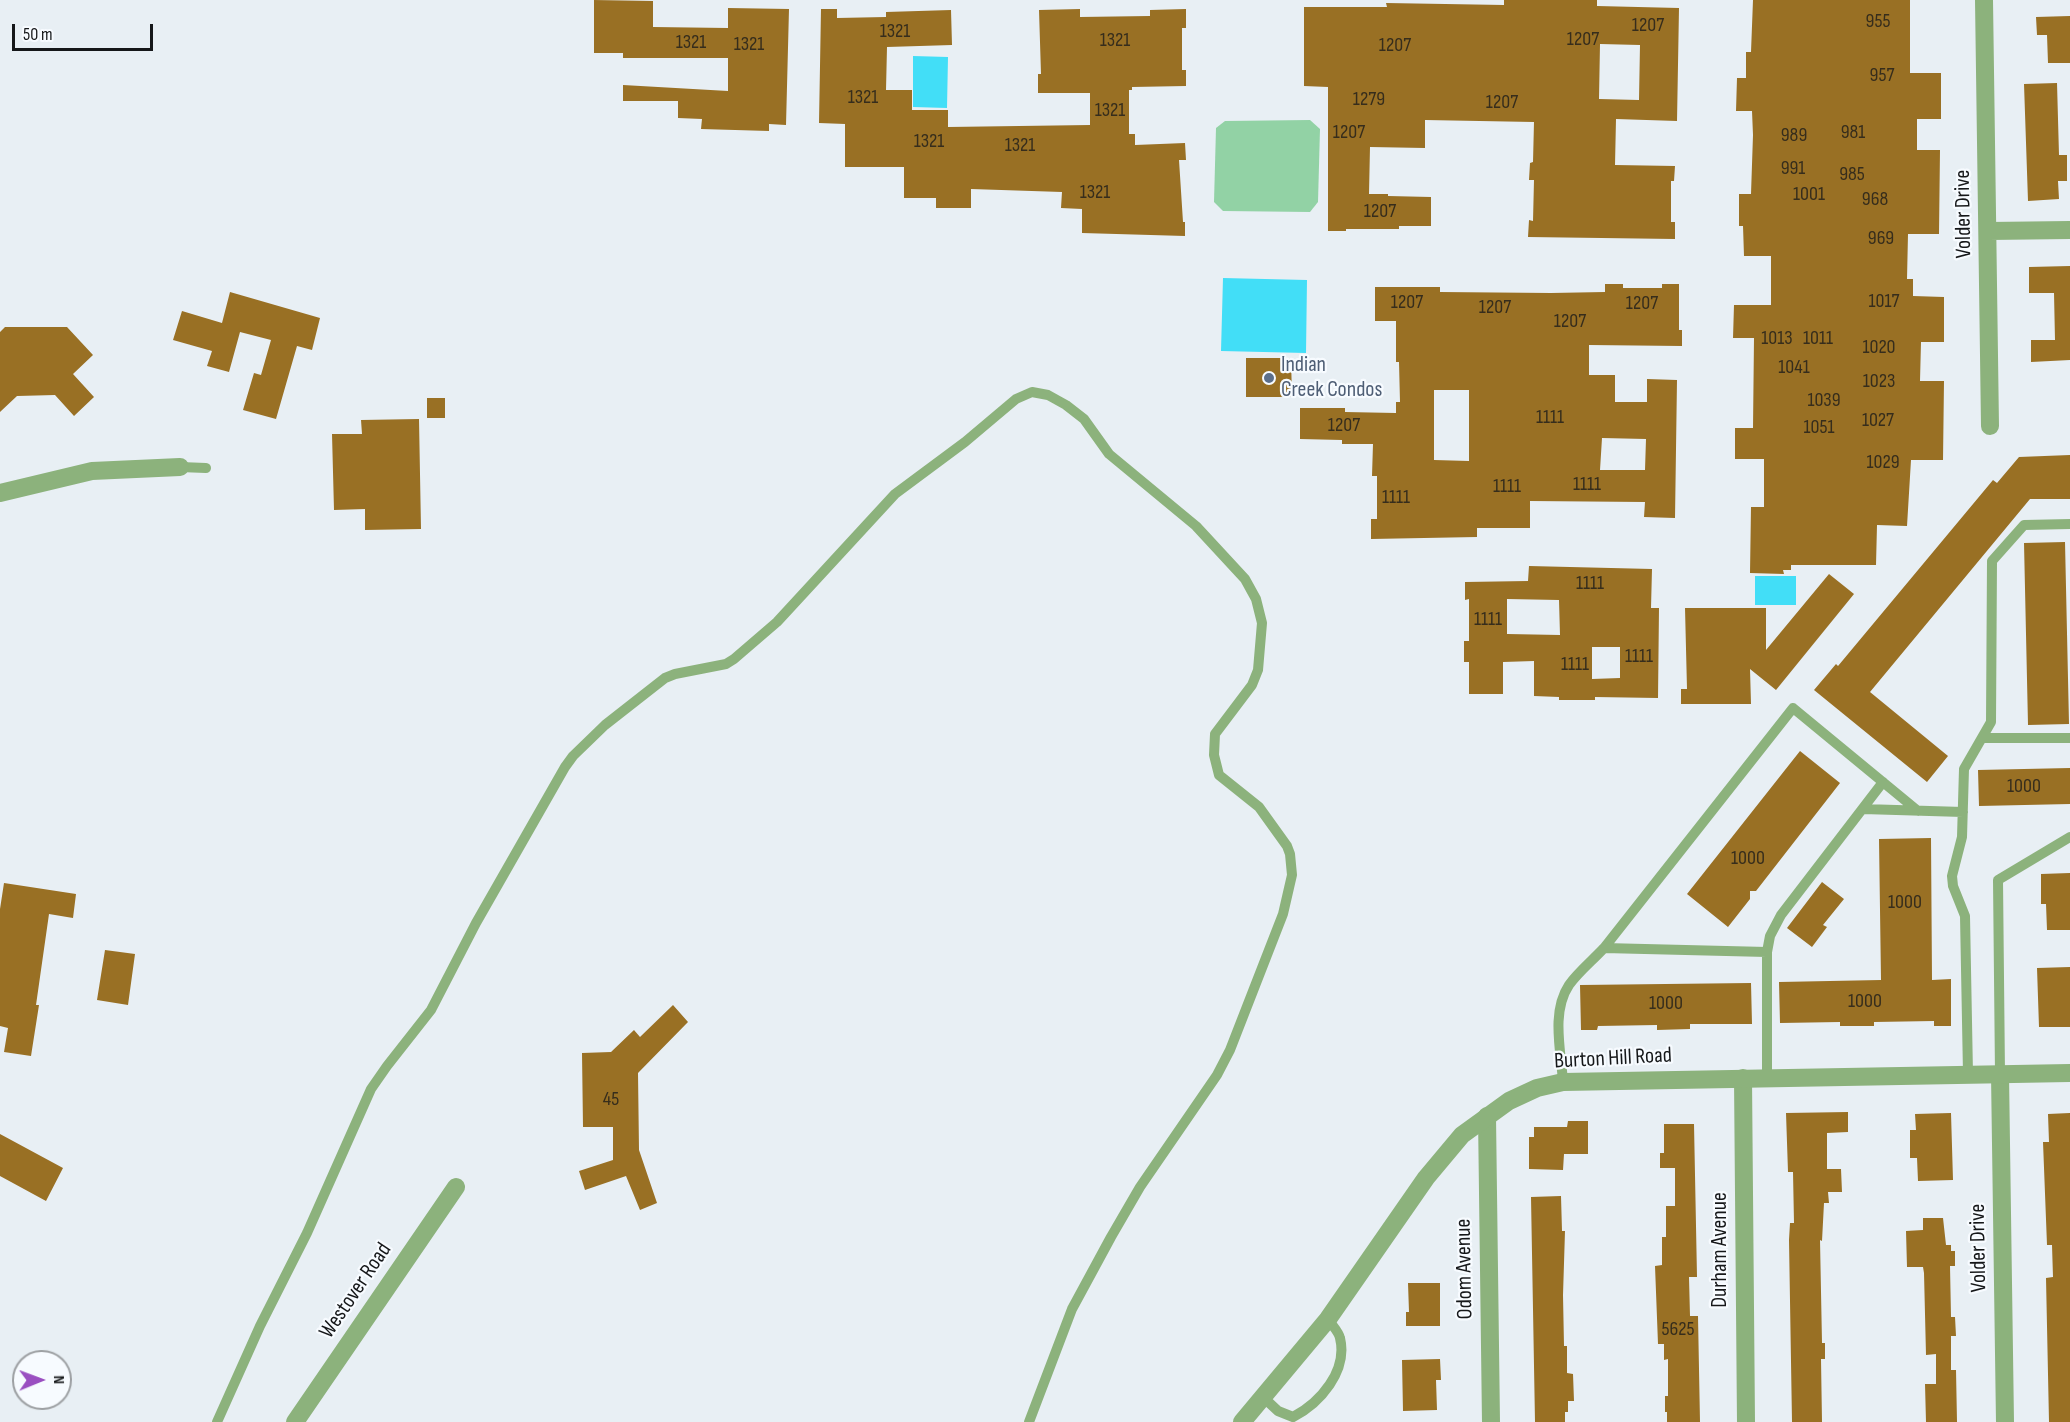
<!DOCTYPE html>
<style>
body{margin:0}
#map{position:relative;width:2070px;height:1422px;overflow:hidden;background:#e8eff4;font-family:"Sofia Sans Condensed",sans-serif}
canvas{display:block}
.north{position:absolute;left:12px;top:1350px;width:60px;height:60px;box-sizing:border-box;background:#f7fbff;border:2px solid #9da0a3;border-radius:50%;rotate:89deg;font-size:16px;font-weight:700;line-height:24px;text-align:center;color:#151719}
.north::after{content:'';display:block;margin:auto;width:21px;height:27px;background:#9a4fc1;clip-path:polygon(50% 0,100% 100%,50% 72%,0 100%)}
.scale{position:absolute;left:12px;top:24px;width:141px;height:27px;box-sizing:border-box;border:3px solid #151719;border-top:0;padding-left:8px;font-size:18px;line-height:21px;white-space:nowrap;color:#151719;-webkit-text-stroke:4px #f7fbff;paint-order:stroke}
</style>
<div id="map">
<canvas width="2070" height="1422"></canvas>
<div class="north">N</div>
<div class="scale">50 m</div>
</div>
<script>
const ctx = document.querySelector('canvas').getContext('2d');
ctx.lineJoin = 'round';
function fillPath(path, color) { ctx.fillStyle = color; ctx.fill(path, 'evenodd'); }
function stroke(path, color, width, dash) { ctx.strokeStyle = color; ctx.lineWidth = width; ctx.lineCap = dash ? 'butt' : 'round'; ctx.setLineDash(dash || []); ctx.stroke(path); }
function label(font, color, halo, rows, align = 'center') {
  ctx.font = font + ' "Sofia Sans Condensed",sans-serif'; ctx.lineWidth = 4.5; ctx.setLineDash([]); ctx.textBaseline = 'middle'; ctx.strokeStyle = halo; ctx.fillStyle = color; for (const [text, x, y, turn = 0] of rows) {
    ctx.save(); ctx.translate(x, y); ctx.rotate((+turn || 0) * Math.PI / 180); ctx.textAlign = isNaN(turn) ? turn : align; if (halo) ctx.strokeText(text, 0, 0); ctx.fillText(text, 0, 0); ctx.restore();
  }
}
fillPath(new Path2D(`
 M 1310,120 L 1320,129 L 1318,202 L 1310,212 L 1223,211 L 1214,202 L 1216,128 L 1225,121 Z`), '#92d2a5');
fillPath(new Path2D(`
 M 913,56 L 948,57 L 947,108 L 913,107 Z
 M 1223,278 L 1307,280 L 1306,353 L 1221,351 Z
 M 1755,576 L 1796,576 L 1796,605 L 1755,605 Z`), '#42def7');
fillPath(new Path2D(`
 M 594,0 L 653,1 L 653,27 L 728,28 L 728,8 L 789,9 L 786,125 L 769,124 L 769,131 L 701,129 L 702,119 L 678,118 L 678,101 L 623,101 L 623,85 L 728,91 L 728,58 L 623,58 L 623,53 L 594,53 Z
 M 1504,0 L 1597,0 L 1597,6 L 1679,8 L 1677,121 L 1616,119 L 1615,165 L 1675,166 L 1674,181 L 1671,181 L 1671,222 L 1675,222 L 1675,239 L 1528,237 L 1529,220 L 1533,221 L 1534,180 L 1529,180 L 1530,163 L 1533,162 L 1534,122 L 1425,120 L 1425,148 L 1370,147 L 1369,194 L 1388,194 L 1388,196 L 1431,197 L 1431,226 L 1399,226 L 1399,229 L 1346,229 L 1346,231 L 1328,231 L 1328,87 L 1304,86 L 1304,7 L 1387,7 L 1386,3 L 1504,5 ZM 1600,44 L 1640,45 L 1639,100 L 1599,99 Z
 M 1753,0 L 1910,0 L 1910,73 L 1941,73 L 1941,119 L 1917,119 L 1917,150 L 1940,150 L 1939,234 L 1908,234 L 1907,279 L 1913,279 L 1913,296 L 1944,297 L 1944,342 L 1921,342 L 1920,381 L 1944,381 L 1943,460 L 1911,460 L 1907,526 L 1877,525 L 1876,565 L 1791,565 L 1791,570 L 1783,570 L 1784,574 L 1750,573 L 1751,507 L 1764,507 L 1764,459 L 1735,459 L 1735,428 L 1753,428 L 1754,338 L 1733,338 L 1734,305 L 1771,305 L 1771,256 L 1744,256 L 1743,226 L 1739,226 L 1739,194 L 1751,194 L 1753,135 L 1752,111 L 1736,111 L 1737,78 L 1746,78 L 1746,52 L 1751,52 Z
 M 821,9 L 837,9 L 837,18 L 886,17 L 886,12 L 951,10 L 952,45 L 887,47 L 886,90 L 912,90 L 912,110 L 948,110 L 948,127 L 1090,125 L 1090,93 L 1038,93 L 1038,74 L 1041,74 L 1039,10 L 1080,9 L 1080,17 L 1150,16 L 1150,10 L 1186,9 L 1186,28 L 1182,28 L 1182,70 L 1186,70 L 1186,86 L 1132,87 L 1132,90 L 1129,90 L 1129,134 L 1135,134 L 1135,145 L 1185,143 L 1186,160 L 1179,160 L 1183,222 L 1185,222 L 1185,236 L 1082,233 L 1082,209 L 1061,208 L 1062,192 L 971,189 L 971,208 L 936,208 L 936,198 L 904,198 L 904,167 L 845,167 L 845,124 L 819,123 Z
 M 2070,16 L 2070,63 L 2048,63 L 2047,35 L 2037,35 L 2036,17 Z
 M 2057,83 L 2059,155 L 2067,155 L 2067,181 L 2058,181 L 2059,199 L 2028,201 L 2024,84 Z
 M 2070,266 L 2070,360 L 2031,362 L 2031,340 L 2055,340 L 2054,293 L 2029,293 L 2029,267 Z
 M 1605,284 L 1623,284 L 1623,288 L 1662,288 L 1662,284 L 1679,284 L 1679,330 L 1682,330 L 1682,346 L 1589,345 L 1589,375 L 1615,375 L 1615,402 L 1647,402 L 1647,379 L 1677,380 L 1675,518 L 1644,517 L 1645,502 L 1530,501 L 1530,528 L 1477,528 L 1477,537 L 1371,539 L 1371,519 L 1377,519 L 1377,476 L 1372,476 L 1373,444 L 1342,444 L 1342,440 L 1300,439 L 1300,408 L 1345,408 L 1345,412 L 1396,413 L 1396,402 L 1400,402 L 1399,362 L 1396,362 L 1396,321 L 1375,321 L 1375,287 L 1440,287 L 1440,292 L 1551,293 L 1605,292 ZM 1434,390 L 1469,390 L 1469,461 L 1434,460 ZM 1602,438 L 1646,439 L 1645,470 L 1600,470 Z
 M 230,292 L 320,318 L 312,350 L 297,346 L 276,419 L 243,410 L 254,373 L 261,375 L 271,340 L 240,332 L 229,372 L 207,366 L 212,351 L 173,340 L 182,311 L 222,323 Z
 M 5,327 L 67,327 L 93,355 L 73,374 L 94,397 L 74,416 L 55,395 L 17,396 L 0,412 L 0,332 Z
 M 1246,358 L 1291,358 L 1292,397 L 1246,397 Z
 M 427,398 L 445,398 L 445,418 L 427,418 Z
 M 419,419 L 421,529 L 365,530 L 365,509 L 334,510 L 332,434 L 362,434 L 361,420 Z
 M 2070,455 L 2070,499 L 2030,499 L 1870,692 L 1948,756 L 1927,782 L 1814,690 L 1836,664 L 1838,666 L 1993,480 L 1997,483 L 2019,457 Z
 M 2065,542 L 2069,724 L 2028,725 L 2024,543 Z
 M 1529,566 L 1652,569 L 1651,608 L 1659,608 L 1658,698 L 1595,697 L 1595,700 L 1559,700 L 1559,697 L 1534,696 L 1534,661 L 1503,662 L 1503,694 L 1469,694 L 1469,662 L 1464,662 L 1464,641 L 1469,641 L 1469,599 L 1465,600 L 1465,582 L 1528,581 ZM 1507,599 L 1559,600 L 1560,635 L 1507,634 ZM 1592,647 L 1620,647 L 1620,678 L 1592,679 Z
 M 1829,574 L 1854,594 L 1776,690 L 1750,669 L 1751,704 L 1681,704 L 1681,689 L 1687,689 L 1685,608 L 1766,608 L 1766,650 Z
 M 1800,751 L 1840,783 L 1756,891 L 1750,891 L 1750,899 L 1728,927 L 1687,894 Z
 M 2070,768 L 2070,804 L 1979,806 L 1978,770 Z
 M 1931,838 L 1932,980 L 1951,979 L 1951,1026 L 1934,1026 L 1934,1021 L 1874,1022 L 1874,1026 L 1840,1026 L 1840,1022 L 1780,1023 L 1779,982 L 1881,980 L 1879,839 Z
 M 2070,873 L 2070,930 L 2047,930 L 2046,904 L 2041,904 L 2041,874 Z
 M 1822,882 L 1844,899 L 1823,925 L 1827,927 L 1812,947 L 1787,928 Z
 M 4,883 L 76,894 L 73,918 L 49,914 L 36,1005 L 39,1005 L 31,1056 L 4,1052 L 8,1028 L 0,1026 L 0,909 Z
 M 105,950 L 135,954 L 128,1005 L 97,1000 Z
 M 2070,967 L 2070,1027 L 2039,1027 L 2037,968 Z
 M 1751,983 L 1752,1024 L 1690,1024 L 1690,1029 L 1657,1030 L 1657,1025 L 1598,1026 L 1597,1030 L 1581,1030 L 1580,985 Z
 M 673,1005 L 688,1022 L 638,1073 L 639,1150 L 657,1203 L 640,1210 L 626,1176 L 585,1190 L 579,1171 L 613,1160 L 613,1127 L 583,1127 L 582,1053 L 611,1052 L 634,1030 L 640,1037 Z
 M 1848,1112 L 1848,1132 L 1827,1133 L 1827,1169 L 1841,1169 L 1842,1192 L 1828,1192 L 1829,1203 L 1824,1203 L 1822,1241 L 1820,1240 L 1822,1343 L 1825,1343 L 1825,1359 L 1821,1359 L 1822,1422 L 1792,1422 L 1789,1240 L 1790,1223 L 1794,1223 L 1793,1172 L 1788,1172 L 1786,1113 Z
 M 1951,1113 L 1953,1180 L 1918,1181 L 1917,1158 L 1910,1158 L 1910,1130 L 1916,1130 L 1915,1114 Z
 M 2070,1113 L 2070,1422 L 2049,1422 L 2046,1278 L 2053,1277 L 2052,1245 L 2047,1245 L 2043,1142 L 2049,1142 L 2048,1114 Z
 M 1568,1121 L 1588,1121 L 1588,1154 L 1564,1154 L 1563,1170 L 1529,1169 L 1529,1137 L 1534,1137 L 1534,1127 L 1567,1127 Z
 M 1664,1124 L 1694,1124 L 1697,1277 L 1689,1277 L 1690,1316 L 1698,1316 L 1700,1422 L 1667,1422 L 1667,1412 L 1665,1412 L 1665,1396 L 1668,1396 L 1668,1359 L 1664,1360 L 1664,1344 L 1658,1344 L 1655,1266 L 1662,1265 L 1662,1237 L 1666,1237 L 1666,1206 L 1675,1206 L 1675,1168 L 1660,1168 L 1660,1153 L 1664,1153 Z
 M 0,1134 L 63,1168 L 46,1201 L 0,1176 Z
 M 1561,1196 L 1562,1231 L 1565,1231 L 1563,1295 L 1564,1346 L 1567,1346 L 1567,1373 L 1573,1374 L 1574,1401 L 1568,1401 L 1568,1412 L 1565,1412 L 1565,1422 L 1535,1422 L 1531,1197 Z
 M 1923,1218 L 1943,1218 L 1946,1245 L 1951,1245 L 1951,1251 L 1955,1251 L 1955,1266 L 1950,1266 L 1951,1317 L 1955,1317 L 1956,1336 L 1951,1336 L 1951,1370 L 1956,1370 L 1957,1422 L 1926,1422 L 1925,1384 L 1936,1384 L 1936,1354 L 1926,1355 L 1924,1273 L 1923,1267 L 1907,1267 L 1906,1231 L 1923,1230 Z
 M 1408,1283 L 1440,1283 L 1440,1326 L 1406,1326 L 1406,1312 L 1409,1312 Z
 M 1440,1359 L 1441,1380 L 1436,1380 L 1437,1410 L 1403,1411 L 1402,1360 Z`), '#997024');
stroke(new Path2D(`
 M 180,467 L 206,468
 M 1982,738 L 2070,738
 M 1863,809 L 1963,812
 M 1604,948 L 1793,708 L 1918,811
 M 1968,1074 L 1965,916 L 1953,886 L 1952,876 L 1962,837 L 1964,769 L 1991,722 L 1992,561 L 2024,525 L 2070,524
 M 2000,1074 L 1998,880 L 2070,837
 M 1767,1078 L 1767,952 L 1770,936 L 1781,915 L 1883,782
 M 1563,1082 C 1561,1051 1551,1012 1569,985 C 1578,972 1593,960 1604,948 L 1767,952
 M 1263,1397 L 1278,1411 L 1293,1417 C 1320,1403 1348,1371 1340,1338 C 1339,1332 1331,1324 1328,1319
 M 217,1422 L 260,1326 L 307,1233 L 371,1089 L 387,1066 L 431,1010 L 476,923 L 565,767 L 573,756 L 605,725 L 665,678 L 675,674 L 726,664 L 734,659 L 777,622 L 895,494 L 965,442 L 1016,399 L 1032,392 L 1048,395 L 1066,405 L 1084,419 L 1109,454 L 1196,526 L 1245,579 L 1256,599 L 1262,623 L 1258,670 L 1252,685 L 1215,734 L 1214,755 L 1219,775 L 1259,807 L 1287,846 L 1290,854 L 1292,875 L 1283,914 L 1230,1050 L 1217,1075 L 1140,1187 L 1111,1237 L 1072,1309 L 1029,1422`), '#8cb27c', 10);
stroke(new Path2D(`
 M 1984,0 L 1990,426
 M 1989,231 L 2070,230
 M 0,493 L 92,471 L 180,467
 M 2000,1074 L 2005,1422
 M 1743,1078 L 1746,1422
 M 1487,1116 L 1491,1422
 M 295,1422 L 456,1187`), '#8cb27c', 18);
stroke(new Path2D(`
 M 1242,1422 L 1328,1319 L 1426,1178 L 1462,1135 L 1509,1101 L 1537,1088 L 1563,1082 L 2070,1073`), '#8cb27c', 18);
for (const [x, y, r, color] of [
 [1269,378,6,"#5c6f8a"]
]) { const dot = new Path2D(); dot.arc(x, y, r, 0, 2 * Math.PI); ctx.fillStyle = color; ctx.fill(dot); stroke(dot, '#f7fbff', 2); }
label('20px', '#362d1c', null, [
 ["955",1878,22],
 ["1207",1648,26],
 ["1321",895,32],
 ["1207",1583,40],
 ["1321",1115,41],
 ["1321",691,43],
 ["1321",749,45],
 ["1207",1395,46],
 ["957",1882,76],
 ["1321",863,98],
 ["1279",1369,100],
 ["1207",1502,103],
 ["1321",1110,111],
 ["1207",1349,133],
 ["981",1853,133],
 ["989",1794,136],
 ["1321",929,142],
 ["1321",1020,146],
 ["991",1793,169],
 ["985",1852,175],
 ["1321",1095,193],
 ["1001",1809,195],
 ["968",1875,200],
 ["1207",1380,212],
 ["969",1881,239],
 ["1017",1884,302],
 ["1207",1407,303],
 ["1207",1642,304],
 ["1207",1495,308],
 ["1207",1570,322],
 ["1013",1777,339],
 ["1011",1818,339],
 ["1020",1879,348],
 ["1041",1794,368],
 ["1023",1879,382],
 ["1039",1824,401],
 ["1111",1550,418],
 ["1027",1878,421],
 ["1207",1344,426],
 ["1051",1819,428],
 ["1029",1883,463],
 ["1111",1587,485],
 ["1111",1507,487],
 ["1111",1396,498],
 ["1111",1590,584],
 ["1111",1488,620],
 ["1111",1639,657],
 ["1111",1575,665],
 ["1000",2024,787],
 ["1000",1748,859],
 ["1000",1905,903],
 ["1000",1865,1002],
 ["1000",1666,1004],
 ["45",611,1100],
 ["5625",1678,1330]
]);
label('22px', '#151719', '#f7fbff', [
 ["Volder Drive",1964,214,-91],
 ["Burton Hill Road",1613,1059,-3],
 ["Volder Drive",1979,1248,-91],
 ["Durham Avenue",1720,1250,-90],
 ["Odom Avenue",1465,1269,-91],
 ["Westover Road",356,1291,-56]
]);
label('22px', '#4e5e75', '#f7fbff', [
 ["Indian",1281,365],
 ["Creek Condos",1281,390]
], 'left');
</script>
